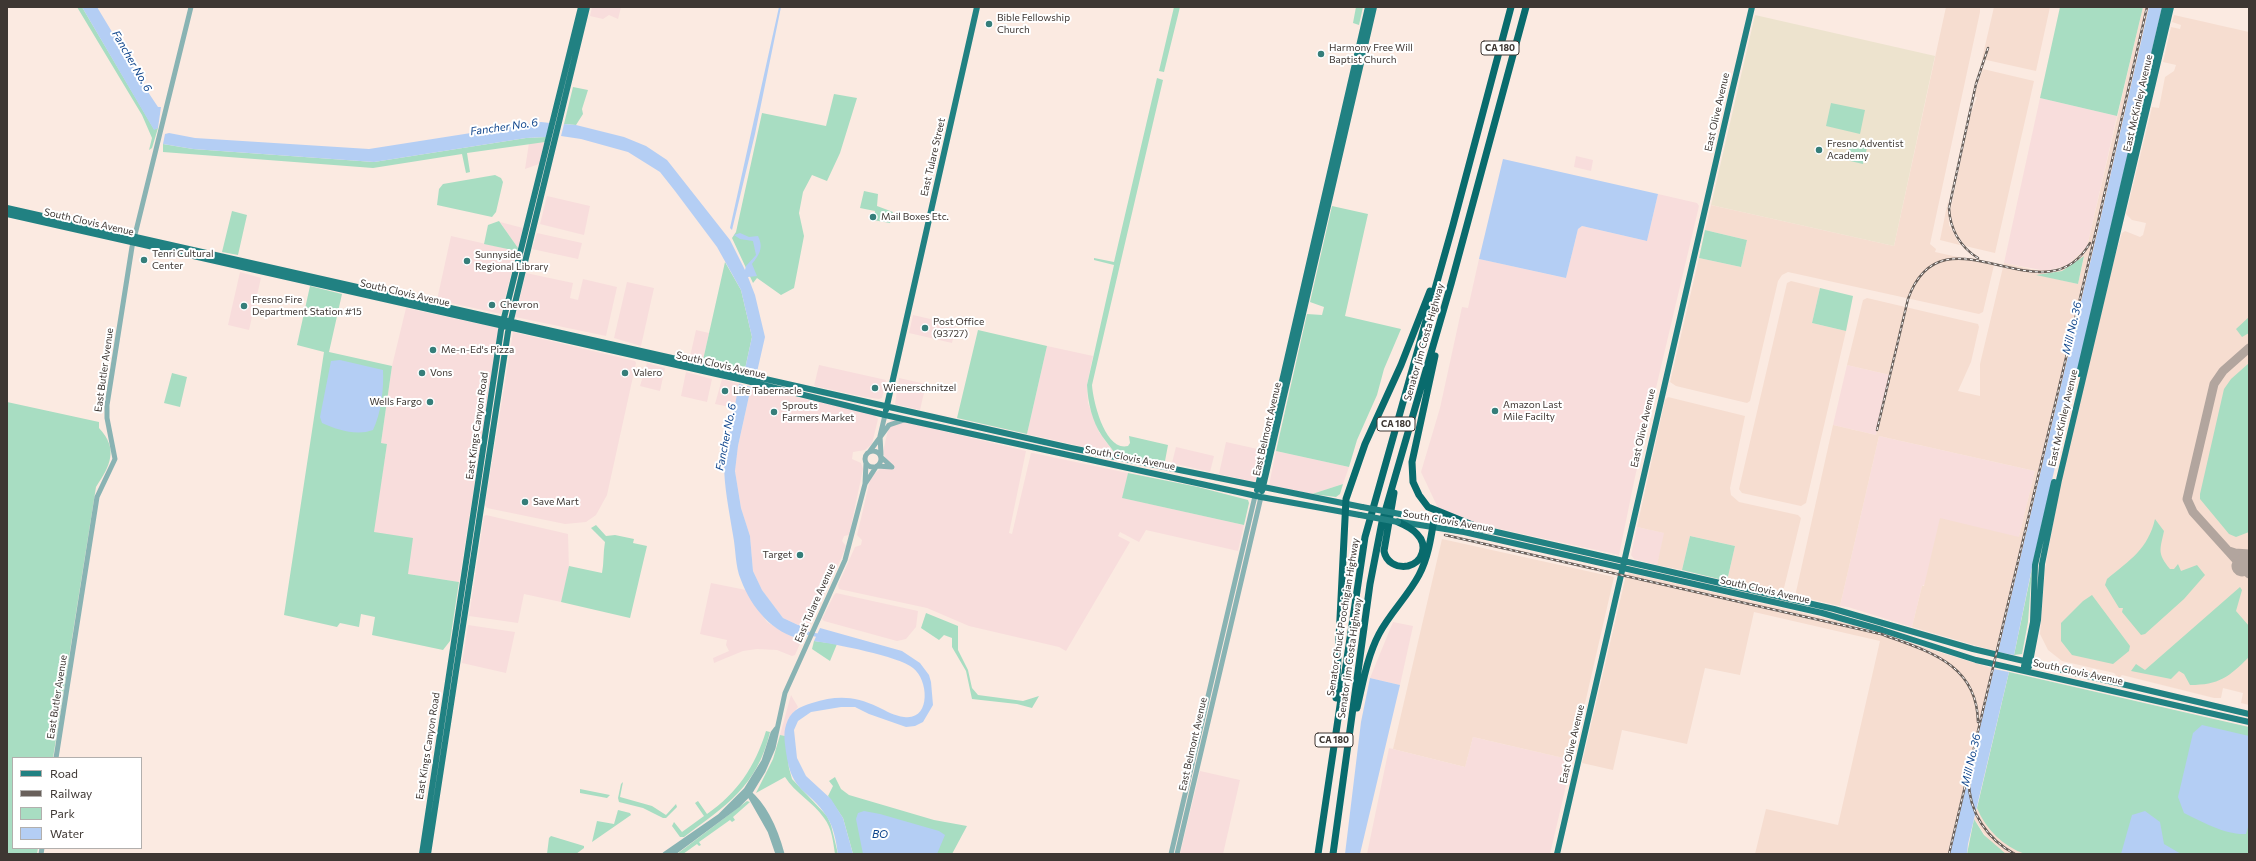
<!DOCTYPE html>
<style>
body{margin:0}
#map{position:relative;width:2256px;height:861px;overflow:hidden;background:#fbeae1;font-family:Commissioner,sans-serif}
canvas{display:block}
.frame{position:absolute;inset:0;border:8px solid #3e3733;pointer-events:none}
.legend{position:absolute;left:12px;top:757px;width:130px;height:92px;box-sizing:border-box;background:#fff;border:1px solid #b2afad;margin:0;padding:5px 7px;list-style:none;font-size:12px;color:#3e3733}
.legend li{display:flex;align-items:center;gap:8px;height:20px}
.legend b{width:20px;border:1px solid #b2afad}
</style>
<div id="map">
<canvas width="2256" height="861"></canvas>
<div class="frame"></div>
<ul class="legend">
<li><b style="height:5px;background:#218182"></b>Road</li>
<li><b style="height:5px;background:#69605b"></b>Railway</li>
<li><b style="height:11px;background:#a8ddc2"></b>Park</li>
<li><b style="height:11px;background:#b4cef4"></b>Water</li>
</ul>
</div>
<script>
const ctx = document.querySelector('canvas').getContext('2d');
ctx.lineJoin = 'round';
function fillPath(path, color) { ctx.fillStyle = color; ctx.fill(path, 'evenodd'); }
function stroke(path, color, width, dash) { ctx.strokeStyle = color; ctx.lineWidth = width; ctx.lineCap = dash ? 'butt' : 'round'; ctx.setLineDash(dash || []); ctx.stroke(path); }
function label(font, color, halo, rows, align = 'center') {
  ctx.font = font + ' Commissioner,sans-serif'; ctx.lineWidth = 4; ctx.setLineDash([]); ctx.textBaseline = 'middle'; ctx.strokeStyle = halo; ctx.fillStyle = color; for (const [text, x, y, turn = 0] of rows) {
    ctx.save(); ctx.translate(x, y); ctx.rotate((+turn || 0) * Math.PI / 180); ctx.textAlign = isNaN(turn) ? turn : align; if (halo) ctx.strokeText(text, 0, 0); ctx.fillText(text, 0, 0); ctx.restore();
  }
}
fillPath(new Path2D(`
 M 592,7 L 621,7 L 618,19 L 609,15 L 603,19 L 590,16 Z
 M 2040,98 L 2117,116 L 2087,247 L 2068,265 L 2046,271 L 2004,263 Z
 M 545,142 L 539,164 L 525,169 L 529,143 Z
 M 1576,156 L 1593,160 L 1591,171 L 1574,167 Z
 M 1658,194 L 1697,203 L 1699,206 L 1635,477 L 1619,555 L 1482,525 L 1439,510 L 1421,472 L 1440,408 L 1462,307 L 1468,308 L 1479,259 L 1566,278 L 1578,229 L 1582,226 L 1647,241 Z
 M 547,196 L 590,206 L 584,235 L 540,224 Z
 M 500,222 L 523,228 L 518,248 Z
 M 537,233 L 582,243 L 578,259 L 532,249 Z
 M 451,236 L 517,251 L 501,314 L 437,300 Z
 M 240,272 L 261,278 L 249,330 L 228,325 Z
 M 526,273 L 573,283 L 570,298 L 578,300 L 583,279 L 617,287 L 606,336 L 515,317 Z
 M 627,282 L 654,288 L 641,346 L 614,338 Z
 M 406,308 L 499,328 L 459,582 L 408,574 L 373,532 L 387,444 L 381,443 L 392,366 Z
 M 913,315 L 956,325 L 952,343 L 909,333 Z
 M 696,330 L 709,333 L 703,360 L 690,357 Z
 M 513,332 L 635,361 L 636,363 L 607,495 L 596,515 L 586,522 L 565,524 L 487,508 L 485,505 Z
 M 1047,346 L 1093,356 L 1087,385 L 1088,403 L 1099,432 L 1115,454 L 1027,434 Z
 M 647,363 L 665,368 L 660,391 L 640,386 Z
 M 819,365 L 886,380 L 882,398 L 879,399 L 865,397 L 814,386 Z
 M 1847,365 L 1890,375 L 1876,435 L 1833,425 Z
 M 686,372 L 712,379 L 707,402 L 681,396 Z
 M 899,378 L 926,384 L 920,410 L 895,404 Z
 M 722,379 L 739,384 L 735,408 L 715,404 Z
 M 751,387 L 874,414 L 878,419 L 872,444 L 865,450 L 853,452 L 852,459 L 861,463 L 863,469 L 850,531 L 849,535 L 844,536 L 842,541 L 846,546 L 841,559 L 809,626 L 798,625 L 783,618 L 762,590 L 753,571 L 750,536 L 741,508 L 735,471 L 738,446 Z
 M 893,419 L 1026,451 L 1009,533 L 1012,534 L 1031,453 L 1033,453 L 1128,473 L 1123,498 L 1244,525 L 1238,551 L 1146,530 L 1139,542 L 1120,532 L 1118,536 L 1130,542 L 1066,651 L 1059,647 L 969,626 L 927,608 L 839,589 L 838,585 L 855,547 L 861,545 L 862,540 L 857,535 L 871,476 L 880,469 L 889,469 L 883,452 L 890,421 Z
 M 1879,436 L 2035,471 L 2019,537 L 1922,586 L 1912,627 L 1848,607 L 1840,606 Z
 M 1226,442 L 1262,450 L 1255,482 L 1219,474 Z
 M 1176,447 L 1214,456 L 1210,472 L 1172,463 Z
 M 1276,451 L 1349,467 L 1343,484 L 1312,494 L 1269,485 Z
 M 486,515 L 568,534 L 569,570 L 561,602 L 524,594 L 518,623 L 469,616 L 484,516 Z
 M 1637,527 L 1665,533 L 1657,565 L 1634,559 L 1631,555 Z
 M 711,583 L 746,590 L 767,622 L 794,638 L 802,639 L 795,655 L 792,656 L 777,650 L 757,649 L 743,651 L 714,663 L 713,658 L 729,651 L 726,645 L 727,640 L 700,634 Z
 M 836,593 L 918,611 L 916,627 L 906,639 L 897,641 L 824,621 L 822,619 L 834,595 Z
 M 1393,622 L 1413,626 L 1400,685 L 1370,678 Z
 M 468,625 L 515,632 L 506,673 L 462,663 Z
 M 791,695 L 798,707 L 788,719 L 785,736 L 780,735 Z
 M 1473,737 L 1572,760 L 1550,854 L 1367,854 L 1389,748 L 1465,767 Z
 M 1200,771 L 1240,780 L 1223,854 L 1180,854 Z`), '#f8dddc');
fillPath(new Path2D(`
 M 1946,7 L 1980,7 L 1980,12 L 1930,244 L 1936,249 L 1935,252 L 1994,265 L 1983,312 L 1979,314 L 1788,272 L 1782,275 L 1778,281 L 1750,401 L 1747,403 L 1676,386 L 1670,382 L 1699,258 L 1741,267 L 1747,240 L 1705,230 L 1711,205 L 1894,246 Z
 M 1994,7 L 2050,7 L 2036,71 L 1982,59 Z
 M 2143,7 L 2149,7 L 2096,238 L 1998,652 L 1912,627 L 1922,586 L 1924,586 L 1940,518 L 2019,537 L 2035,471 L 1879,436 L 1840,606 L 1797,596 L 1796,592 L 1833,425 L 1876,435 L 1890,375 L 1847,365 L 1863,300 L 1867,298 L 1978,324 L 1979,327 L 1971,362 L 1958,391 L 1980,396 L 1980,364 L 2004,263 L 2035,270 L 2055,270 L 2068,265 L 2087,247 ZM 2084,257 L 2078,284 L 2039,275 L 2062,271 Z
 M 2174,15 L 2249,32 L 2249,705 L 2241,703 L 2243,693 L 2223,688 L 2221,698 L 2214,698 L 2122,675 L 2119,678 L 2114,673 L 2062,661 L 2048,650 L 2040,634 L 2045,569 L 2060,484 L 2115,256 L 2122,233 L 2125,231 L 2140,237 L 2143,235 L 2146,223 L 2132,220 L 2126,214 L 2152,107 L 2159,108 L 2165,77 L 2174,71 L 2176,65 L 2163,62 L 2171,27 L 2180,29 L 2181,25 L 2172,22 Z
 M 1983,69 L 2034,81 L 1995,253 L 1965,246 L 1954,229 L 1950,213 L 1970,116 L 1977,97 L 1974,97 L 1975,92 Z
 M 1948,201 L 1949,225 L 1960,245 L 1940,240 Z
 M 1791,281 L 1820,288 L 1812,323 L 1846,331 L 1806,503 L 1801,506 L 1742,493 L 1739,489 L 1787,283 Z
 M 1668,397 L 1745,416 L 1730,488 L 1731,495 L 1739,502 L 1798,515 L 1801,518 L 1783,592 L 1727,581 L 1735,546 L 1690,536 L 1682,570 L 1657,565 L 1664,533 L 1637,527 L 1665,400 Z
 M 1442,539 L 1614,577 L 1572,760 L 1473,737 L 1465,767 L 1393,749 Z
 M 1629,573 L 1842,622 L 1994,669 L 1950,854 L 1755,854 L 1766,809 L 1838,825 L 1880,641 L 1754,612 L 1740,675 L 1705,668 L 1687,744 L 1622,730 L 1613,770 L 1582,763 L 1626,575 Z
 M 1977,808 L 1991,831 L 2025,854 L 2006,854 L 1990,842 L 1974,819 Z`), '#f6ddd0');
fillPath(new Path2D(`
 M 1755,15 L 1935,56 L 1894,246 L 1711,205 Z`), '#ede3ce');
fillPath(new Path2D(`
 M 77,7 L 82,7 L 154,129 L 158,128 L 152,148 L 149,150 L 152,138 L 142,115 Z
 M 1174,7 L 1180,7 L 1164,72 L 1159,71 Z
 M 1356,7 L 1363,7 L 1359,25 L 1353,23 Z
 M 2060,7 L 2143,7 L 2117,116 L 2040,98 Z
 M 1157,78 L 1163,80 L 1092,385 C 1093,401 1105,452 1128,446 L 1130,443 L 1129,436 L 1168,445 L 1165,461 L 1162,463 L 1115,454 C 1111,447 1106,442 1102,436 C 1092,421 1088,403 1087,385 L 1114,265 L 1094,260 L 1094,258 L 1114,262 Z
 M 573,87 L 588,90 L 582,109 L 583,114 L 576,125 L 564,124 Z
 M 834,94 L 857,98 L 840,153 L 827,181 L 812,175 L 803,192 L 799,213 L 804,236 L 794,288 L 781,295 L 757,278 L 753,283 L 732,238 L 736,232 L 762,113 L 826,126 Z
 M 1831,103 L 1865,110 L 1860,134 L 1826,126 Z
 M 546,137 L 545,142 L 467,153 L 470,172 L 466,173 L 462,154 L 373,168 L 163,152 L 163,144 L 193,149 L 374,162 L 526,138 Z
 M 1850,144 L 1867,148 L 1863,164 L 1846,160 Z
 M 495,175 L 501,178 L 503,182 L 496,212 L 492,217 L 437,205 L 439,189 L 443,184 Z
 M 864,191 L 878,194 L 877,206 L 893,212 L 890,223 L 873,220 L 875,211 L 860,208 Z
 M 1332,206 L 1368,214 L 1345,316 L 1401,329 L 1384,369 L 1377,395 L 1357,440 L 1349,467 L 1276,451 L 1307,314 L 1322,315 L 1324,307 L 1310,302 Z
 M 232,211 L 247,215 L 238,255 L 222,252 Z
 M 499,221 L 518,248 L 517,251 L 484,244 L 488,225 Z
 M 1705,230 L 1747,240 L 1741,267 L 1699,258 Z
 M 2084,256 L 2078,284 L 2036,275 L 2062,271 Z
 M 725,262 L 741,290 L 752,337 L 745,369 L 703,360 Z
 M 310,286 L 342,294 L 329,352 L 392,366 L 381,443 L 387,444 L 374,532 L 413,538 L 408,574 L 459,582 L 450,641 L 443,650 L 372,635 L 375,617 L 361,614 L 359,627 L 340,623 L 337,627 L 284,615 L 324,352 L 297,345 Z
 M 1820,288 L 1853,296 L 1846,331 L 1812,323 Z
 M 2249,317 L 2249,333 L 2242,337 L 2236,329 Z
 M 978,330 L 1047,346 L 1027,434 L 957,418 Z
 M 2249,363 L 2249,532 L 2236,537 L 2229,534 L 2200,499 L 2200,494 L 2224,389 L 2231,379 Z
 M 172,373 L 187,377 L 180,407 L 164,403 Z
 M 7,402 L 99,422 L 99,428 C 119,449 110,466 96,487 L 53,758 L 13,758 L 13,848 L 38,848 L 37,854 L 7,854 Z
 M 1128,473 L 1198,487 L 1248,500 L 1249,503 L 1244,525 L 1122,498 Z
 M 1343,484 L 1340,494 L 1336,497 L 1312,494 Z
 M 2155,519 L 2164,531 C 2160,550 2157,553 2170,569 L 2174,569 L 2178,564 L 2181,571 L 2197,565 L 2205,575 L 2184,599 L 2145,634 L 2141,635 L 2122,612 L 2123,608 L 2119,608 L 2105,585 L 2107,579 C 2130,560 2148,549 2155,519 Z
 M 596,525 L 606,536 L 615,535 L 634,539 L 633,543 L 647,546 L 630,618 L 561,602 L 569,566 L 602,573 C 604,563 603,553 605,542 L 591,528 Z
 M 1690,536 L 1735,546 L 1727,581 L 1682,570 Z
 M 2032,569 L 2028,622 L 2022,654 L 2014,655 Z
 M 2240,587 L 2242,590 L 2236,611 L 2249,626 L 2249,657 C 2229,677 2219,685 2190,685 L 2184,674 L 2179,671 L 2171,679 L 2131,671 L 2136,664 L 2145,670 Z
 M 2092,595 L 2130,646 L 2129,651 L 2113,664 L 2072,655 L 2061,641 L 2061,623 L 2083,601 Z
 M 926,613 L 958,626 L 958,650 L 968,670 L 972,688 L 978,695 L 1023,701 L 1039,696 L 1032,708 L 1017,704 L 972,699 L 966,671 L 952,647 L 952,638 L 944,635 L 939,640 L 921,628 Z
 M 814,641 L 837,644 L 830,661 L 812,649 Z
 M 2009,672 L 2249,727 L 2249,854 L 2025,854 C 2003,846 1986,830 1977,808 Z
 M 766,731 L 770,732 C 757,787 725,806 684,837 L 680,837 L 672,826 L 674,822 L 682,832 L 704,816 L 695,803 L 698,801 L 707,814 C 737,793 755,767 766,731 Z
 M 780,735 L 785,736 L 789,768 L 792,779 L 827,816 L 831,825 L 838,854 L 835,854 C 833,842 832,828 824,818 C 813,802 795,793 785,777 L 756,793 L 773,759 Z
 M 835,777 L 841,789 L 849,795 L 934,820 L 967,826 L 952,854 L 853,854 L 843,818 L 828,796 L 833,786 L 829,781 Z
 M 623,782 L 620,797 L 652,806 L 666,815 L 676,804 L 677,807 L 666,818 L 663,818 L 643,808 L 619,802 L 618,798 L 621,784 Z
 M 580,789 L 610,795 L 607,798 L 580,793 Z
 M 747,801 L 750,802 L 733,817 L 735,820 L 732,822 L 730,820 L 699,842 L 701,845 L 699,846 L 697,844 L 683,854 L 677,854 Z
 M 618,810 L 630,813 L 631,815 L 592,842 L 597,821 L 614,824 Z
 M 1974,819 L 1984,835 L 2006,854 L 1967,854 Z
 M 551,836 L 584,846 L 584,848 L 576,854 L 547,854 L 549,838 Z`), '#a8ddc2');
fillPath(new Path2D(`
 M 82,7 L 97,7 L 150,95 L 158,107 L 161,107 L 158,128 L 154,130 Z
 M 779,7 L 781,7 L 755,134 L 732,230 L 730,228 Z
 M 2149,7 L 2162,7 L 2035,553 L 2014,655 L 1998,652 L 2096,238 Z
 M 541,122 L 550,123 L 546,137 L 526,138 L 374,162 L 193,149 L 163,144 L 165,134 L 169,133 L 195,138 L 369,149 Z
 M 564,124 L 576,125 L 624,137 L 646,146 L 667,160 L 730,240 L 745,270 L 746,266 L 756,255 L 753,241 L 740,239 L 734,235 L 740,233 L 749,237 L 758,236 C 764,248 759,255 752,264 L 757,276 L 748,277 L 755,295 L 765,337 L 757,372 L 745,369 L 752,337 L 741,290 L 717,247 L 675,191 L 660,172 L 628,152 L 581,139 L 561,136 Z
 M 1503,159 L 1658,194 L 1647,241 L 1582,226 L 1578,229 L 1566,278 L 1479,259 Z
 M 340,360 L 383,370 C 384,389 381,414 373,430 C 357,436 337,430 322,423 L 320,417 L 331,361 Z
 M 739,384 L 751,387 L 738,446 L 735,471 L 741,508 L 750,536 L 753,571 L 762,590 L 783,618 L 798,625 L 809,626 L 802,639 C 773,634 751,607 741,580 C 735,566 736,550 733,535 C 729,510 724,487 724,462 Z
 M 820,628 L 902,651 L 920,663 L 929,675 L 931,682 L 933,705 L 923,722 L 915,726 L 906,727 L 869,714 L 855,707 L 841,707 L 811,712 L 798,721 L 794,730 L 797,758 L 806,776 L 831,799 L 843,818 L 853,854 L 838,854 C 836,841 834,828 827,817 C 808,787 792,795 786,752 C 785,743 783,734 786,725 C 790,711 799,707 812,703 C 837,695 855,696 878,707 C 886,711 895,716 904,717 C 931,721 929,680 913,668 C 899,656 834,644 814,641 Z
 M 1994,669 L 2009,672 L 1968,844 L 1967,854 L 1950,854 Z
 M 1370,678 L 1400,685 L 1360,854 L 1345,854 L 1361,722 Z
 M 2202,725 L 2249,736 L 2249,824 L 2246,834 C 2225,835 2203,822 2184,813 L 2178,797 L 2193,733 Z
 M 864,811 L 880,814 L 939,831 L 945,835 L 937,854 L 863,854 L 856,819 L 858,813 Z
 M 2145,811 L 2160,822 L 2164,844 L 2181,854 L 2121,854 L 2132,815 Z`), '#b4cef4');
stroke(new Path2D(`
 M 802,632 L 821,636`), '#b4cef4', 3.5);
stroke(new Path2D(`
 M 2249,348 L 2223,371 L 2214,384 L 2187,499 L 2193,512 L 2249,574
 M 2229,551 L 2235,553 L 2249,554`), '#b2a59e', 9);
stroke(new Path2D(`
 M 2242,566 L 2249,561`), '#b2a59e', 21);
stroke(new Path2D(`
 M865 459a8 8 0 1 1 16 0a8 8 0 1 1-16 0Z
 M 870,451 L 889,425 L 904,420
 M 881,455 L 880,436 L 885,415
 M 877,466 L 892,467 L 881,457
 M 865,484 L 866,463
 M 56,758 L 97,497 L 115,459 L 107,418 L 107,405 L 132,247 L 191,7
 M 748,792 C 766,807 776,832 782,854
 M 749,794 L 770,831 L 778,854
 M 41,854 L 42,848
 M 665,854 L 720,816 L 746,790 L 764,761 L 773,733 L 776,729
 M 672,854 L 738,805 L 749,794 L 763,771 L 773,748 L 785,693 L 845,560 L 865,484 L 876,467
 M 1171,854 L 1255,496
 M 1177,854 L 1261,497`), '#89b3b3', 5);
stroke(new Path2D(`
 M 7,208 L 1071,448 L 1362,507
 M 7,214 L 743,380 L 885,415 L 1261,497 L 1360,515
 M 2079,374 L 2165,7
 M 886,410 L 977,7
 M 1257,490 L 1368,7
 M 1262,491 L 1374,7
 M 1400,514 L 1470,526
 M 1401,522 L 1464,532 L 1822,613 L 1882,630 L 1976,660 L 2249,722
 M 1479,528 L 1834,609 L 1973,649 L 2249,714
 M 2024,666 L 2033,622 L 2035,565 L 2054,482
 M 2029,667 L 2038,620 L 2042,564 L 2059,480 L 2171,7
 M 422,854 L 501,330 L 581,7
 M 428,854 L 508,332 L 587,7
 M 1557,854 C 1622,572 1685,289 1752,7`), '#218182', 6);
stroke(new Path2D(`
 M 1435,356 L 1412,462 L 1413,482 L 1419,495 L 1428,507 L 1482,529
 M 1394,493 L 1384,551 C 1386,562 1396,568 1408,566 C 1423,562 1428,545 1417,534 C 1412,528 1405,525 1398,522
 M 1336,698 L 1346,499 L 1365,444 L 1401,365 L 1430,291
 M 1357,708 C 1363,683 1367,657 1379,634 C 1390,613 1408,596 1419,575 C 1428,558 1431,538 1434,519
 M 1318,854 L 1365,537 L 1453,225 L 1511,7
 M 1333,854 L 1370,584 L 1382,522 L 1451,284 L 1526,7`), '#096b6d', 7);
const rail = new Path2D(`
 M 1978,258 C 1960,247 1950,229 1949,208 L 1976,84 L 1988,48
 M 1877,430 L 1908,299 C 1943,201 2044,323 2090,243
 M 1445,535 L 1881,634 C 1927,651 1977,663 1978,722
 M 1969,780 C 1968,812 1988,840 2015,854
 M 1949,854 L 2098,222 L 2147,7`);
stroke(rail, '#69605b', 2.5);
stroke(rail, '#fff', 1, [3]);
stroke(new Path2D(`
 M 1362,507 L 1400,514
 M 1360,515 L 1398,522`), '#218182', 6);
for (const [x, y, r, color] of [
 [989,24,4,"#357e7a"],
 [1321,54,4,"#357e7a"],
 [1819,150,4,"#357e7a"],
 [873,217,4,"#357e7a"],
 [144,260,4,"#357e7a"],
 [467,261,4,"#357e7a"],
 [492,305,4,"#357e7a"],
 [244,306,4,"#357e7a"],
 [925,328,4,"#357e7a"],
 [433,350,4,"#357e7a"],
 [422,373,4,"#357e7a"],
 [625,373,4,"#357e7a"],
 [875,388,4,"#357e7a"],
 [725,391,4,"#357e7a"],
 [430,402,4,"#357e7a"],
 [1495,411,4,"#357e7a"],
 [774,412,4,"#357e7a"],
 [525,502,4,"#357e7a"],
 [800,555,4,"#357e7a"]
]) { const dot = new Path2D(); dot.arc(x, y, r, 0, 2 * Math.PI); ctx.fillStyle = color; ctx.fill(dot); stroke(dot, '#fff', 1.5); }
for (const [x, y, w] of [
 [1500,48,38],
 [1396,424,38],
 [1334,740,38]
]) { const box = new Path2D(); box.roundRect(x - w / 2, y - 7, w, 14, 3); ctx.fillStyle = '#fff'; ctx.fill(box); stroke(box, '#3e3733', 1); }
label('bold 9px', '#3e3733', null, [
 ["CA 180",1500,48],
 ["CA 180",1396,424],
 ["CA 180",1334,740]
]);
label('10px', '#3e3733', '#fff', [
 ["Bible Fellowship",997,18],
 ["Church",997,30],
 ["Harmony Free Will",1329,48],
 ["Baptist Church",1329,60],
 ["Fresno Adventist",1827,144],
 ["Academy",1827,156],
 ["Mail Boxes Etc.",881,217],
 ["Tenri Cultural",152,254],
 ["Center",152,266],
 ["Sunnyside",475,255],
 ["Regional Library",475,267],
 ["Fresno Fire",252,300],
 ["Department Station #15",252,312],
 ["Chevron",500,305],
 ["Post Office",933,322],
 ["(93727)",933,334],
 ["Me-n-Ed's Pizza",441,350],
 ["Vons",430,373],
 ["Valero",633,373],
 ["Wienerschnitzel",883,388],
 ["Life Tabernacle",733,391],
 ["Wells Fargo",422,402,"right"],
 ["Amazon Last",1503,405],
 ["Mile Facilty",1503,417],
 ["Sprouts",782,406],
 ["Farmers Market",782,418],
 ["Save Mart",533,502],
 ["Target",792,555,"right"]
], 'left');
label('10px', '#3e3733', '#fff', [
 ["East McKinley Avenue",2138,103,-77],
 ["East Olive Avenue",1717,112,-77],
 ["East Tulare Street",933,157,-77],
 ["South Clovis Avenue",89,222,13],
 ["South Clovis Avenue",405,293,13],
 ["Senator Jim Costa Highway",1424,342,-74],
 ["South Clovis Avenue",721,365,13],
 ["East Butler Avenue",104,370,-82],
 ["East McKinley Avenue",2063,418,-77],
 ["East Kings Canyon Road",477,426,-82],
 ["East Olive Avenue",1643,428,-77],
 ["East Belmont Avenue",1267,429,-77],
 ["South Clovis Avenue",1130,458,11],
 ["South Clovis Avenue",1448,521,10],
 ["South Clovis Avenue",1765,590,13],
 ["East Tulare Avenue",815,603,-66],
 ["Senator Chuck Poochigian Highway",1343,617,-81],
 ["Senator Jim Costa Highway",1350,658,-82],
 ["South Clovis Avenue",2078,672,12],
 ["East Butler Avenue",57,697,-81],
 ["East Belmont Avenue",1193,744,-77],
 ["East Olive Avenue",1572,744,-77],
 ["East Kings Canyon Road",428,746,-81]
]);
label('italic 11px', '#0f458c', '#fff', [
 ["Fancher No. 6",132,61,60],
 ["Fancher No. 6",504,127,-8],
 ["Mill No. 36",2072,328,-77],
 ["Fancher No. 6",726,437,-79],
 ["Mill No. 36",1971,760,-77],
 ["BO",880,834]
]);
</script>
